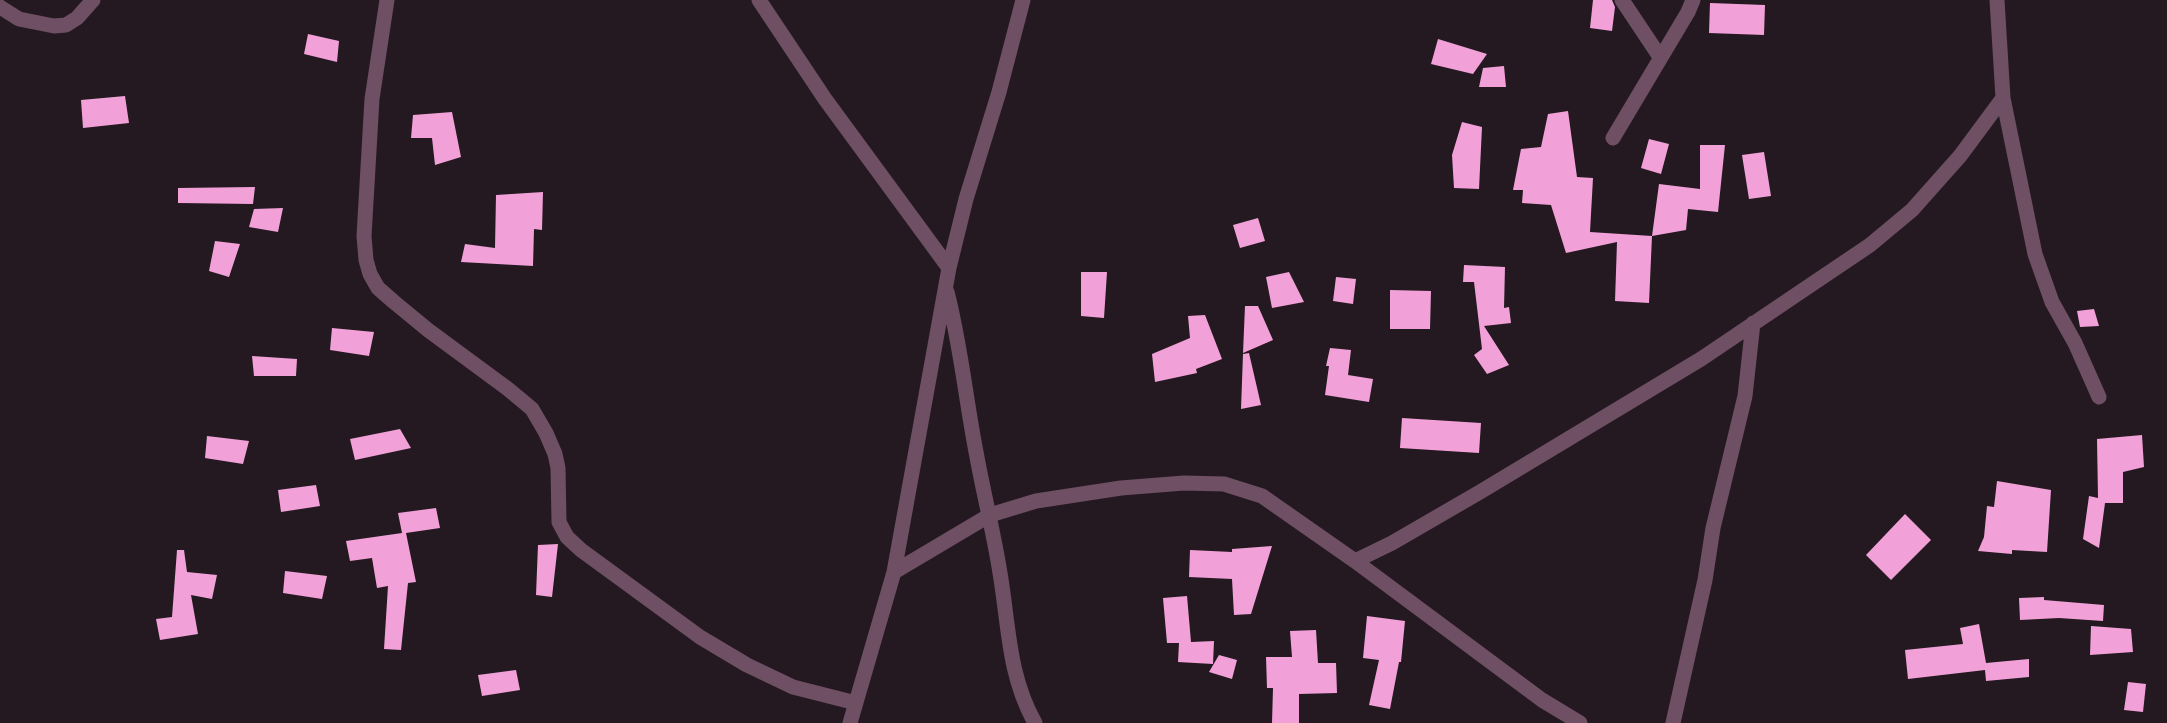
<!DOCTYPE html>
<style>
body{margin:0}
canvas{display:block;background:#241920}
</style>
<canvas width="2167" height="723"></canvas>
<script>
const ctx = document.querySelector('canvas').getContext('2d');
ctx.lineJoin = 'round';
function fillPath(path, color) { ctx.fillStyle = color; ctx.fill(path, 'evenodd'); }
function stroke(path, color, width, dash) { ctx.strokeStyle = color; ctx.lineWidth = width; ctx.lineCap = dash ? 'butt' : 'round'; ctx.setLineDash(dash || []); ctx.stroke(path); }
fillPath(new Path2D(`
 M 1593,0 L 1612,0 L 1615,7 L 1612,31 L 1590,28 Z
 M 1710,3 L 1765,5 L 1764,35 L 1709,33 Z
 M 308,34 L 339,41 L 337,62 L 304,54 Z
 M 1438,39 L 1487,54 L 1473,74 L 1431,64 Z
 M 1504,66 L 1506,87 L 1479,87 L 1483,68 Z
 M 125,96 L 129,123 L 83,128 L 81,100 Z
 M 1568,111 L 1577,177 L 1593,178 L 1590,232 L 1652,236 L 1649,303 L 1615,301 L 1617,242 L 1566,253 L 1551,205 L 1522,203 L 1523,190 L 1513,190 L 1521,149 L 1541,147 L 1548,114 Z
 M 452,112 L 461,157 L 435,165 L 432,138 L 411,138 L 413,115 Z
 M 1462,122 L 1482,127 L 1479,189 L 1454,188 L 1452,155 Z
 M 1649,139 L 1669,144 L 1661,174 L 1641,168 Z
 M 1700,145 L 1725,145 L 1718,212 L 1688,209 L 1686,230 L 1652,236 L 1659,184 L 1700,189 Z
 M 1764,152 L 1771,196 L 1749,199 L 1742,155 Z
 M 255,187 L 253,204 L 178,203 L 178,188 Z
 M 543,192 L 542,230 L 534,229 L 533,266 L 461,262 L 465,244 L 495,248 L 496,195 Z
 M 283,208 L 278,232 L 249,227 L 254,209 Z
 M 1258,218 L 1265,241 L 1240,248 L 1233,225 Z
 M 215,241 L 240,244 L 229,277 L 209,271 Z
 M 1464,265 L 1505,267 L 1504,308 L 1509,307 L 1511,323 L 1484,326 L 1509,365 L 1487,374 L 1474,355 L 1482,349 L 1474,282 L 1463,282 Z
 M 1081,272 L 1107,272 L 1104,318 L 1081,316 Z
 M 1289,272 L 1304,302 L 1272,308 L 1266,277 Z
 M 1336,277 L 1356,279 L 1353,304 L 1333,301 Z
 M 1390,290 L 1431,291 L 1430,329 L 1390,329 Z
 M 1245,306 L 1258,306 L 1273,340 L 1243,353 Z
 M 2094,309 L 2099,326 L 2080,327 L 2077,311 Z
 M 1205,315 L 1222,359 L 1196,369 L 1197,373 L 1155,382 L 1152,354 L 1190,338 L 1188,316 Z
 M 332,328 L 374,332 L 369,356 L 330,350 Z
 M 1330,348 L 1351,350 L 1348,375 L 1373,379 L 1369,402 L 1325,395 L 1329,366 L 1326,366 Z
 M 1249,353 L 1261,405 L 1241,409 L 1243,354 Z
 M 252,356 L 297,359 L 296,376 L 254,376 Z
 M 1402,418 L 1481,423 L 1479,453 L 1400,448 Z
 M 400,429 L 411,448 L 355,460 L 350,439 Z
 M 2142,435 L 2144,467 L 2123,472 L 2123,503 L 2105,503 L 2099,548 L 2083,539 L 2089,496 L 2098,498 L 2097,439 Z
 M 207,436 L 249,441 L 243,464 L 205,458 Z
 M 1997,481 L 2051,490 L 2047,552 L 2012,550 L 2012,554 L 1978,551 L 1984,537 L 1987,506 L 1994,507 Z
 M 316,485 L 320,506 L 281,512 L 278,490 Z
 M 436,508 L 440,528 L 406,533 L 416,582 L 408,583 L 401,650 L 384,649 L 388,586 L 377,588 L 372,558 L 350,561 L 346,541 L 402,533 L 398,513 Z
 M 1905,514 L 1931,540 L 1891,580 L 1866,555 Z
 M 558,544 L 552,597 L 536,595 L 538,545 Z
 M 1272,546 L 1251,614 L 1234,615 L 1232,579 L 1189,577 L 1190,550 L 1232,552 L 1232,549 Z
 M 177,550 L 184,550 L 187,572 L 217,575 L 212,599 L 191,595 L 198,634 L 160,640 L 156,619 L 172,617 Z
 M 285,571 L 327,576 L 322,599 L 283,593 Z
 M 1187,596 L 1191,642 L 1214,641 L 1213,664 L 1178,662 L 1179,643 L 1167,643 L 1163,598 Z
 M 2044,597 L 2044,600 L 2104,605 L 2103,621 L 2059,618 L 2020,620 L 2019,598 Z
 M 1367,616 L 1405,621 L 1401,662 L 1399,662 L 1390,709 L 1369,705 L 1379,660 L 1363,658 Z
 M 1979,624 L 1986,663 L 2029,659 L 2029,677 L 1986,681 L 1985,670 L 1908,679 L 1905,650 L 1963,644 L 1960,628 Z
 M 2091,626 L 2131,629 L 2133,652 L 2090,655 Z
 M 1316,630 L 1318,663 L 1336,663 L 1337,693 L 1299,694 L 1299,723 L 1272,723 L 1273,688 L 1267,688 L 1266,657 L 1292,657 L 1290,631 Z
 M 1219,655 L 1237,660 L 1232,679 L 1209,672 Z
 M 516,670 L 520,690 L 482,696 L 478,675 Z
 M 2128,682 L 2146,684 L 2143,712 L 2124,710 Z`), '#f1a1d8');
stroke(new Path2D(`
 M 387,0 L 372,99 L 364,236 L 366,260 L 370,274 L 378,288 L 394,302 L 428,330 L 508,389 L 532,409 L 546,433 L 555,454 L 558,468 L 559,522 L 567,537 L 581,550 L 700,637 L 747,665 L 793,687 L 856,703
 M 759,0 L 825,99 L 949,268
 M 1622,0 L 1660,57
 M 1997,0 L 2003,98 L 2035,254 L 2052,302 L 2075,343 L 2099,397
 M 0,7 L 19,19 L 54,26 L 66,25 L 77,18 L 93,0
 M 1613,138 L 1688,12 L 1693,0
 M 947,292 C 961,346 966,402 977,457 C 984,496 994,534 1000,573 C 1009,626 1008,675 1035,723
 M 1355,561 L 1392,543 L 1480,492 L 1701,359 L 1870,245 L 1912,210 L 1960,156 L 2003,98
 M 894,572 L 990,515 L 1036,501 L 1121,488 L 1184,483 L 1224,484 L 1262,496 L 1355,561 L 1542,700 L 1580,723
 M 850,723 L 894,572 L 949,268 L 966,199 L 999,92 L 1023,0
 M 1673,723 L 1705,580 L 1713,528 L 1745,396 L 1753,323`), '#6e4f64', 15);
</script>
